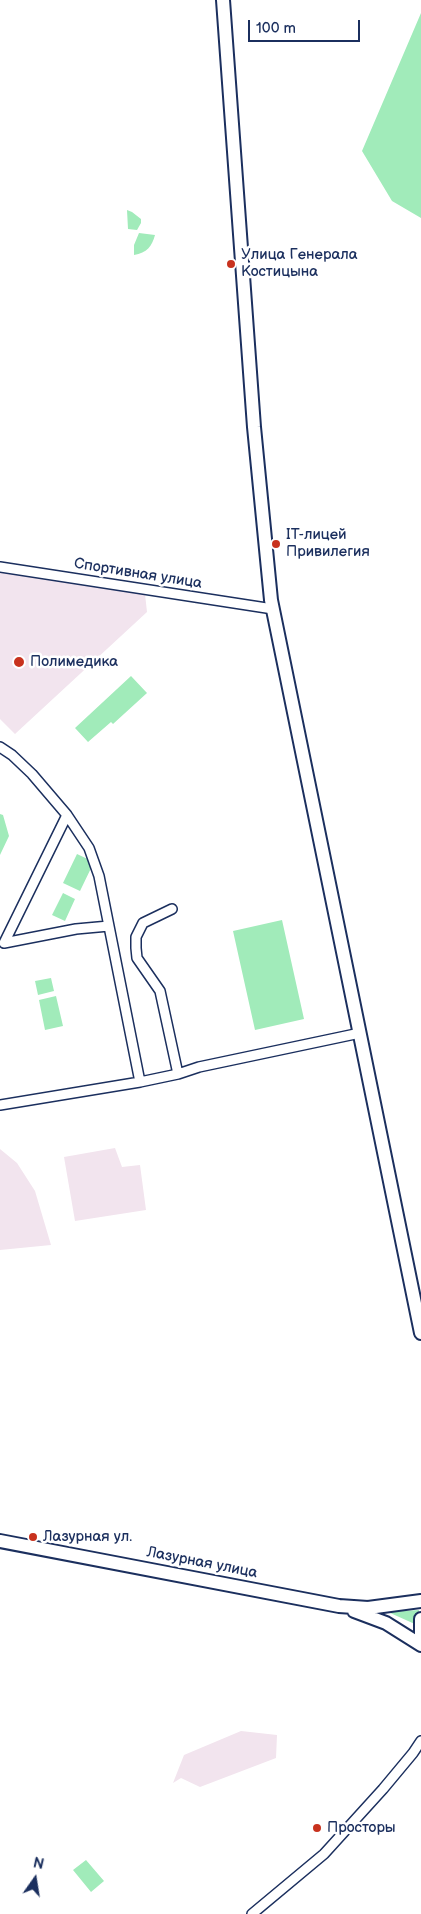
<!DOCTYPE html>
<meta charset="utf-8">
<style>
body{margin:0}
#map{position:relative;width:421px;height:1914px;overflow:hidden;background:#fff;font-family:"Balsamiq Sans",sans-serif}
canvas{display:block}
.north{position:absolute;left:10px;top:1854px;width:50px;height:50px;-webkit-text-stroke:4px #fff;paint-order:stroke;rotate:13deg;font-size:14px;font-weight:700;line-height:20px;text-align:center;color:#1b2f5e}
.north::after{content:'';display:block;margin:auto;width:18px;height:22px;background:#1b2f5e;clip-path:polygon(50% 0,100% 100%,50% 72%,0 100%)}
.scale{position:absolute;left:248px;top:20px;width:112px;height:22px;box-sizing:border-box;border:2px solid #1b2f5e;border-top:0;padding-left:6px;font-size:15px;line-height:18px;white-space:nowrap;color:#1b2f5e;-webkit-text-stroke:4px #fff;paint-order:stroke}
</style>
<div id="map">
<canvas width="421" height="1914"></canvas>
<div class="north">N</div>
<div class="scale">100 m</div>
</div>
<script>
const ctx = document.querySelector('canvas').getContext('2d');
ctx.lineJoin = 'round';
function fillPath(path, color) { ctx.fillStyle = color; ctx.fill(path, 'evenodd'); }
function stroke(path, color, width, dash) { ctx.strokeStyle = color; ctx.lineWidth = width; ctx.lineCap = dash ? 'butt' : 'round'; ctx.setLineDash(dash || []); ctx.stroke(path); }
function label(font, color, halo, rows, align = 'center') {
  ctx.font = font + ' "Balsamiq Sans",sans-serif'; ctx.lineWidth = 5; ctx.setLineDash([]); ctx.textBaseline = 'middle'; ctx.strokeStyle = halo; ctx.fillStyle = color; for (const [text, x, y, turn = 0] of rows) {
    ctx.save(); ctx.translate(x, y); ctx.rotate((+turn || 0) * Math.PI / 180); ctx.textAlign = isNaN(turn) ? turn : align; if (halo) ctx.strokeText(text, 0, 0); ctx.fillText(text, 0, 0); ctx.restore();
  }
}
fillPath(new Path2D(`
 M 0,570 L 145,594 L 147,612 L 15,734 L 0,719 Z
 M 115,1148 L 122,1167 L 140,1165 L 146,1210 L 75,1221 L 64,1157 Z
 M 0,1149 L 17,1163 L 35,1191 L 51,1245 L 0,1250 Z
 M 241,1731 L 277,1735 L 276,1758 L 200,1787 L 181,1778 L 173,1783 L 184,1755 Z`), '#f2e4ee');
fillPath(new Path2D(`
 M 421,13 L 421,218 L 392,201 L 362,151 Z
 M 127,210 L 132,212 L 141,219 L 141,223 L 137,230 L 128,229 Z
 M 139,233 L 155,235 C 152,246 147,253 134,255 L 134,245 Z
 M 131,676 L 147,693 L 113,724 L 111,722 L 88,742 L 75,728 Z
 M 0,814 L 3,815 L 9,836 L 0,855 Z
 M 77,854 L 94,862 L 80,891 L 63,883 Z
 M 63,893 L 75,899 L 65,921 L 52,915 Z
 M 282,920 L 304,1019 L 255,1030 L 233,931 Z
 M 51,978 L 54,991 L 38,995 L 35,981 Z
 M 56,996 L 63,1026 L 45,1030 L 39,1000 Z
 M 419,1610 L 417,1625 L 388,1612 Z
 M 86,1860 L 104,1881 L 91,1892 L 73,1870 Z`), '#a1ebba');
const street = new Path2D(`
 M 0,567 L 273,609
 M 0,747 L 12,755 L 32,774 L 67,815 L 89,848 L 99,876 L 140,1082 L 0,1105
 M 172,909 L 143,923 L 136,937 L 136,948 L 137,958 L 160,991 L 178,1074
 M 4,943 L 67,815
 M 4,943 L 76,929 L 109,926
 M 140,1082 L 178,1074 L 199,1067 L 360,1033
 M 252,1914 L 324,1854 L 383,1789 L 413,1753 L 421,1741`);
const secondary = new Path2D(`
 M 223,0 L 254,427 L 271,600 L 421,1333
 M 0,1541 L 339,1606 L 368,1608 L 421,1601
 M 354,1611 L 386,1623 L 421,1645
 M 421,1619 L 421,1639`);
stroke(street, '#1b2f5e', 12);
stroke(secondary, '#1b2f5e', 16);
stroke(street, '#fff', 9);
stroke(secondary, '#fff', 12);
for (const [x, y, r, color] of [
 [231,264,5,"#c8321e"],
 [276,544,5,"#c8321e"],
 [19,662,6,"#c8321e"],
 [33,1537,5,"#c8321e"],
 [317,1828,5,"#c8321e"]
]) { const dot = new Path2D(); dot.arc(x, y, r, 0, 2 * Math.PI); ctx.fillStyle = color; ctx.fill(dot); stroke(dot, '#fff', 2); }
label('15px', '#1b2f5e', '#fff', [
 ["Улица Генерала",241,255],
 ["Костицына",241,272],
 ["IT-лицей",286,535],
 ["Привилегия",286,552],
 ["Полимедика",30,662],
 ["Лазурная ул.",43,1537],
 ["Просторы",327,1828]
], 'left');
label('15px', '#1b2f5e', '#fff', [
 ["Спортивная улица",138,574,9],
 ["Лазурная улица",202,1563,11]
]);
</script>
